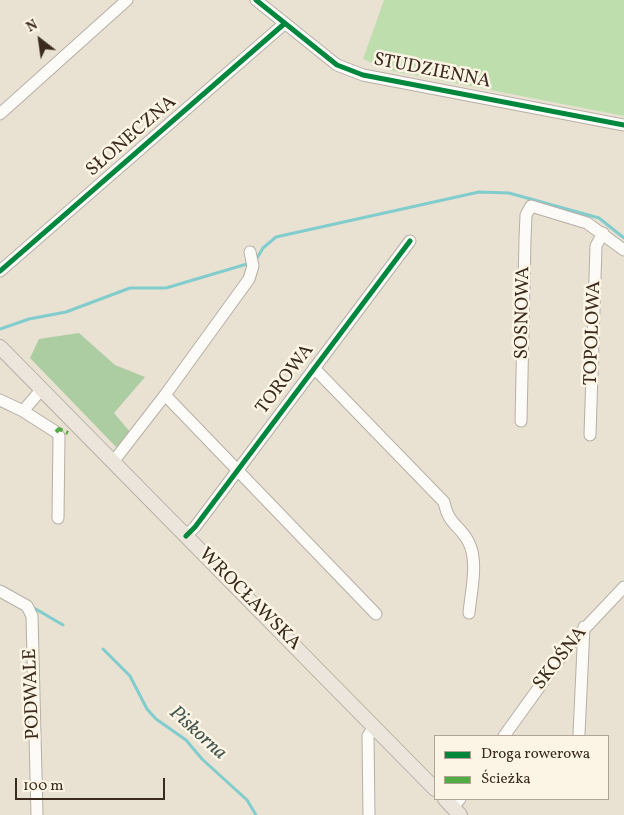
<!DOCTYPE html>
<meta charset="utf-8">
<style>
body{margin:0}
#map{position:relative;width:624px;height:815px;overflow:hidden;background:#e9e2d3;font-family:Vollkorn,serif}
canvas{display:block}
.legend{position:absolute;left:434px;top:735px;width:175px;height:65px;box-sizing:border-box;background:#fcf5e5;border:1px solid #afa495;margin:0;padding:6px 9px;list-style:none;font-size:15px;color:#3b2a1e}
.legend li{display:flex;align-items:center;gap:10px;height:25px}
.legend b{width:25px;border:1px solid #afa495}
.north{position:absolute;left:15px;top:15px;width:50px;height:50px;-webkit-text-stroke:4px #fcf5e5;paint-order:stroke;rotate:330deg;font-size:14px;font-weight:700;line-height:20px;text-align:center;color:#3b2a1e}
.north::after{content:'';display:block;margin:auto;width:18px;height:22px;background:#3b2a1e;clip-path:polygon(50% 0,100% 100%,50% 72%,0 100%)}
.scale{position:absolute;left:15px;top:778px;width:150px;height:22px;box-sizing:border-box;border:2px solid #3b2a1e;border-top:0;padding-left:6px;font-size:15px;line-height:18px;white-space:nowrap;color:#3b2a1e;-webkit-text-stroke:4px #fcf5e5;paint-order:stroke}
</style>
<div id="map">
<canvas width="624" height="815"></canvas>
<ul class="legend">
<li><b style="height:6px;background:#00873e"></b>Droga rowerowa</li>
<li><b style="height:6px;background:#55ab43"></b>Ścieżka</li>
</ul>
<div class="north">N</div>
<div class="scale">100 m</div>
</div>
<script>
const ctx = document.querySelector('canvas').getContext('2d');
ctx.lineJoin = 'round';
function fillPath(path, color) { ctx.fillStyle = color; ctx.fill(path, 'evenodd'); }
function stroke(path, color, width, dash) { ctx.strokeStyle = color; ctx.lineWidth = width; ctx.lineCap = dash ? 'butt' : 'round'; ctx.setLineDash(dash || []); ctx.stroke(path); }
function label(font, color, halo, rows, align = 'center') {
  ctx.font = font + ' Vollkorn,serif'; ctx.lineWidth = 5; ctx.setLineDash([]); ctx.textBaseline = 'middle'; ctx.strokeStyle = halo; ctx.fillStyle = color; for (const [text, x, y, turn = 0] of rows) {
    ctx.save(); ctx.translate(x, y); ctx.rotate((+turn || 0) * Math.PI / 180); ctx.textAlign = isNaN(turn) ? turn : align; if (halo) ctx.strokeText(text, 0, 0); ctx.fillText(text, 0, 0); ctx.restore();
  }
}
fillPath(new Path2D(`
 M 384,0 L 624,0 L 624,116 L 393,71 L 363,59 Z`), '#bedeae');
fillPath(new Path2D(`
 M 79,333 L 115,365 L 145,377 L 114,413 L 131,433 L 119,450 L 30,358 L 39,339 Z`), '#accca2');
stroke(new Path2D(`
 M 256,260 L 263,248 L 276,237 L 479,192 L 509,193 L 599,218 L 624,238
 M 0,329 L 29,319 L 66,312 L 130,288 L 166,288 L 247,264
 M 34,608 L 63,625
 M 103,649 L 130,676 L 147,709 L 156,719 L 186,740 L 202,759 L 247,800 L 256,815`), '#81cccd', 3);
const minor = new Path2D(`
 M 256,0 L 337,65 L 363,75 L 624,125
 M 0,114 L 127,0
 M 0,271 L 284,24
 M 314,368 L 444,502 C 449,526 459,524 468,541 C 479,560 471,591 469,613
 M 165,395 L 376,614
 M 0,400 L 23,411 L 41,390
 M 23,411 L 56,432 L 59,436 L 58,518
 M 521,421 L 525,239 L 526,215 L 531,206 L 587,223 L 624,250
 M 590,435 L 596,246 L 603,233
 M 113,462 L 165,395 L 249,279 L 253,266 L 250,252
 M 186,536 L 195,527 L 410,241
 M 0,591 L 27,606 L 32,616 L 37,815
 M 579,734 L 584,627
 M 504,736 L 571,643 L 624,587
 M 453,807 L 460,799
 M 369,815 L 368,736 L 374,727`);
const major = new Path2D(`
 M 0,347 L 435,789
 M 445,799 L 460,815`);
stroke(minor, '#b6afa5', 13);
stroke(major, '#b6afa5', 16);
stroke(minor, '#fcfbf8', 11);
stroke(major, '#ece5dc', 14);
stroke(new Path2D(`
 M 56,432 L 59,429 L 68,433`), '#55ab43', 4, [8, 4]);
stroke(new Path2D(`
 M 256,0 L 337,65 L 363,75 L 624,125
 M 0,271 L 284,24
 M 186,536 L 195,527 L 410,241`), '#00873e', 5);
label('19px', '#3b2a1e', '#fcf5e5', [
 ["STUDZIENNA",432,72,11],
 ["SŁONECZNA",132,137,-41],
 ["SOSNOWA",524,313,-89],
 ["TOPOLOWA",594,333,-88],
 ["TOROWA",286,380,-53],
 ["WROCŁAWSKA",249,600,45],
 ["SKOŚNA",561,659,-52],
 ["PODWALE",33,694,-92]
]);
label('italic 20px', '#435852', '#fcf5e5', [
 ["Piskorna",197,734,42]
]);
</script>
